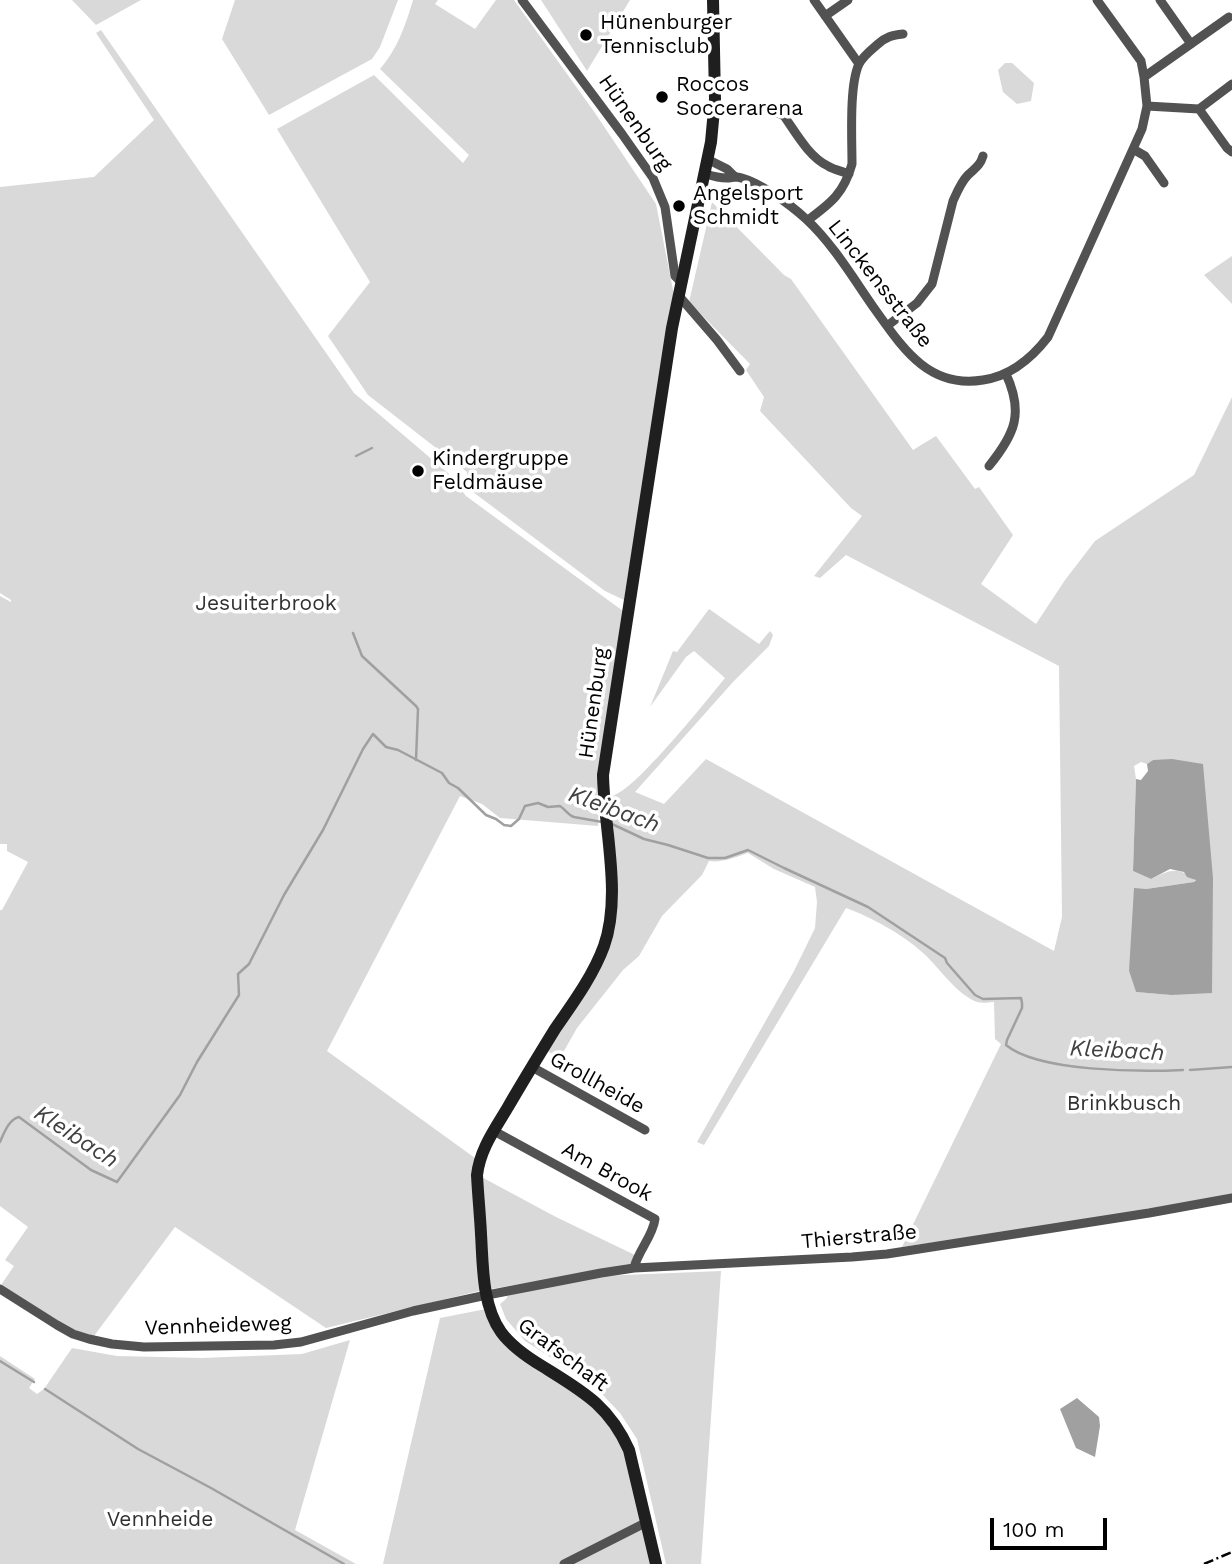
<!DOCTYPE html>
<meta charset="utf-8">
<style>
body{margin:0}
#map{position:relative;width:1232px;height:1564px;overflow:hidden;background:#fff;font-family:"Work Sans",sans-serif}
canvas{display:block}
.scale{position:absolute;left:990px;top:1518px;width:117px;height:32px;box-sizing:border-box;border:4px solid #000;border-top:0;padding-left:9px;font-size:21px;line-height:24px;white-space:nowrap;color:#000;-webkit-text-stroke:5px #fff;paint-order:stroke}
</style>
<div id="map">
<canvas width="1232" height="1564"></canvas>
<div class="scale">100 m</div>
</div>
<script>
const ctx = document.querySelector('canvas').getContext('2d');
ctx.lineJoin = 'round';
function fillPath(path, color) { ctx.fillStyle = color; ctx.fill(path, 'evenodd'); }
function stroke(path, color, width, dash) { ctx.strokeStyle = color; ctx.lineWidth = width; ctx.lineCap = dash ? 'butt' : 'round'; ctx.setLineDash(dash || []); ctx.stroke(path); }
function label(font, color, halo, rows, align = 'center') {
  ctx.font = font + ' "Work Sans",sans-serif'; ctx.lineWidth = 7; ctx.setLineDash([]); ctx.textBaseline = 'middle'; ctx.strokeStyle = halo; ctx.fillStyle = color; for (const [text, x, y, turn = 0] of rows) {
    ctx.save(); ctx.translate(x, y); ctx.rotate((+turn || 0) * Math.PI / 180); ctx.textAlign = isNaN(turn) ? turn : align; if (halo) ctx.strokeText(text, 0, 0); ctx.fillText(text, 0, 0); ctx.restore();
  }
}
fillPath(new Path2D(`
 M 72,0 L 141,0 L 96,25 Z
 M 235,0 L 398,0 L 380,47 L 372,59 L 269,115 L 222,39 Z
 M 413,0 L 438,0 L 435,4 L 475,29 L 496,0 L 514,0 L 595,113 L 656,204 L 674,295 L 624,600 L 605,591 L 469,489 L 467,472 L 368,395 L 328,336 L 370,282 L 277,129 L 374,75 L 463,163 L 469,155 L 380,69 C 397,50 406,24 413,0 Z
 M 541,0 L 630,0 L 587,71 Z
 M 101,30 L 354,393 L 448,473 L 466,496 L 623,611 L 601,752 L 598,826 L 500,818 L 482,804 L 460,796 L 327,1051 L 475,1158 L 474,1173 L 556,1217 L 637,1256 L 635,1265 L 479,1291 L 326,1328 L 175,1227 L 94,1336 L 73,1330 L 60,1324 L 1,1285 L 14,1266 L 5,1260 L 28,1227 L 0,1206 L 0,910 L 2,910 L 28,862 L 7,851 L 7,844 L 0,844 L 0,596 L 11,602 L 11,600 L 0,593 L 0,187 L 94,177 L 154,120 L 96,33 Z
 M 1005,63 L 1012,63 L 1034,83 L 1031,101 L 1017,104 L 1003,92 L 998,70 Z
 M 712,202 L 784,275 L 791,279 L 913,450 L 936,436 L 975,489 L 979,487 L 1013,535 L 981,584 L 1036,624 L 1065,580 L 1095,541 L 1194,475 L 1232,397 L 1232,1195 L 1059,1224 L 902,1247 L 1001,1044 L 995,1039 L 994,1002 C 984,1003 978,1004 969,998 C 952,988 937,965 922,952 C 902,934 871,917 846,908 L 704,1145 L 697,1142 L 794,971 L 815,928 L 817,902 L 815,887 L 774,869 L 748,853 C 736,857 722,863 709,861 L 702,875 L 662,916 L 639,956 L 623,970 L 577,1028 L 560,1058 L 547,1051 L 606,955 L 614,833 L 611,797 C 629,789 643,772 657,758 C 681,732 703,705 725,678 L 694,651 L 686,657 L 650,707 L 673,651 L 677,652 L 709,609 L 759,644 L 770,631 L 773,635 L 769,646 L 733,682 L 635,792 L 664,804 L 706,759 L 1054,951 L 1062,917 L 1059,666 L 846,555 L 820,578 L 814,576 L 862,516 L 851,508 L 760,411 L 764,397 L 746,370 L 750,364 L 689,302 ZM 1153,760 L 1213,878 L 1171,995 L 1136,992 L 1129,971 L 1146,889 L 1194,882 L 1196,879 C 1176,867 1172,869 1151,879 L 1133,871 L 1136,779 L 1134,766 L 1141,762 L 1147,764 Z
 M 1232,256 L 1232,304 L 1204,275 Z
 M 721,1271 L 701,1564 L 666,1564 L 637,1439 L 620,1413 L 600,1392 L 583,1378 L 525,1341 L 506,1319 L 500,1304 L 506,1299 L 509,1293 L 601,1276 Z
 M 486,1309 L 495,1331 L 596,1406 L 625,1449 L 651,1564 L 383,1564 L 440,1318 Z
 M 350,1340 L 295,1530 L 356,1564 L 0,1564 L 0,1356 L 35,1379 L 29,1388 L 37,1394 L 44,1389 L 72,1348 L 117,1356 L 202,1358 L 302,1354 Z`), '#d9d9d9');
fillPath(new Path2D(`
 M 1172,759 L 1203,764 L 1213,878 L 1212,993 L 1171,995 L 1136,992 L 1129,971 L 1134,888 L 1146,889 L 1194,882 L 1196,880 L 1187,877 L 1184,872 L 1170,869 L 1151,879 L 1133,871 L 1136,779 L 1141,780 L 1148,771 L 1147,764 L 1153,760 Z
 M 1077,1398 L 1099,1417 L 1100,1426 L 1095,1457 L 1076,1448 L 1060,1409 Z`), '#a0a0a0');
stroke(new Path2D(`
 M 356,456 L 372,448
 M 353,633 L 362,656 L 416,706 L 418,709 L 416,760
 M 612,824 L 644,839 L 668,845 L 708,858 L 725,858 L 748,850 L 784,868 L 868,907 L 945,958 L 947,963 L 975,995 L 983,999 L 1021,998 L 1022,1003 L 1022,1008 L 1007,1040 L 1006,1045 C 1038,1072 1141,1072 1183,1070
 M 1190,1070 L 1232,1067
 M 0,1142 C 4,1133 9,1119 19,1117 L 91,1170 L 117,1182 L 180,1095 L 197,1062 L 239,995 L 238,974 L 249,964 L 284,895 L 323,830 L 363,749 L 373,734 L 386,747 L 398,750 L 442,773 L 449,783 L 458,788 L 486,815 L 496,819 L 504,825 L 511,826 L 519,819 L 525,806 L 538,803 L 548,807 L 560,806 C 565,809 568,815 574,817 L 602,822
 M 0,1361 L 34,1382
 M 45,1389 L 138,1449 L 211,1488 L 344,1564`), '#a0a0a0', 2.5);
stroke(new Path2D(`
 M 522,0 L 622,134 L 653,178 L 665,207 L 675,276 L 681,282
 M 814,0 L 859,64
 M 1160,0 L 1191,44
 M 825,16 L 848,0
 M 1144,77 L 1229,17
 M 1147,106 L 1199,109 L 1232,84
 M 1199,109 L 1227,148 L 1232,152
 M 778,113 L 784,116 C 796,133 809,157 828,166 C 834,170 842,171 849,174
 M 1133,149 L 1145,156 L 1164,183
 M 709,160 L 727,169 L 735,177
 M 706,174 C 712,176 720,178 727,178 C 730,178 734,177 737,177 C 757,180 791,205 806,219 C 833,244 853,278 874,308 C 902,347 928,389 983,380 C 1011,376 1031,359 1048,337 L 1133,149 L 1142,129 L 1147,106 L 1144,77 L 1141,61 L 1097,0
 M 808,220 C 831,203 844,193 852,164 C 852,139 849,85 859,64 C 863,56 871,50 878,44 C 886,37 892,35 903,34
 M 679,296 L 717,340 L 740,371
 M 887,326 L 917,303 L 932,284 L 953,201 C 957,192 961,182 968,175 C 975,168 980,166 983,156
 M 989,466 C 1015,434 1024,413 1006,374
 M 532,1067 L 645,1130
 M 494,1131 L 655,1219 C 653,1236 638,1251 634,1268
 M 0,1289 L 57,1325 L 73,1334 L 89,1339 L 112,1344 L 144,1347 L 274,1345 L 301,1342 L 413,1311 L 482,1296 L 601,1273 L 634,1268 L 852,1257 L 887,1254 L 1149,1213 L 1232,1198
 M 564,1564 L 647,1522`), '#525252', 9);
stroke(new Path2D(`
 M 656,1564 L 629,1450 C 609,1405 582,1391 542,1366 C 527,1357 512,1347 501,1332 C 482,1305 483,1266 481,1234 C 480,1214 478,1195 477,1175 C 480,1149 495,1129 508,1107 C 523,1081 539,1055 555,1029 C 573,1003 593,976 604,946 C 622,895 604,829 603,775 L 672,328 L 711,142 L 715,99 L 713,0`), '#1f1f1f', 12);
stroke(new Path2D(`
 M 1204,1564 L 1232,1552`), '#000', 2.5, [10, 3.5, 2, 3.5]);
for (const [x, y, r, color] of [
 [586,35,7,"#000"],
 [662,97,7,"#000"],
 [679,206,7,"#000"],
 [418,471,7,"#000"]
]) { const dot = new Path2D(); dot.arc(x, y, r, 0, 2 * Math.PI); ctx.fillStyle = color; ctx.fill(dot); stroke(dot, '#fff', 2.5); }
label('21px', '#000', '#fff', [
 ["Hünenburger",600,23],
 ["Tennisclub",600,47],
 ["Roccos",676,85],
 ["Soccerarena",676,109],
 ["Angelsport",693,194],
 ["Schmidt",693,218],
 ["Kindergruppe",432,459],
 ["Feldmäuse",432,483]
], 'left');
label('21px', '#000', '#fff', [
 ["Hünenburg",635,123,55],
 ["Linckensstraße",880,284,52],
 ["Hünenburg",594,703,-82],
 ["Grollheide",597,1083,29],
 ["Am Brook",607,1172,29],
 ["Thierstraße",859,1237,-5],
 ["Vennheideweg",218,1326,-2],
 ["Grafschaft",563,1355,37]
]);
label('21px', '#303030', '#fff', [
 ["Jesuiterbrook",266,604],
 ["Brinkbusch",1124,1104],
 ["Vennheide",160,1520]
]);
label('italic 23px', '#414141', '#fff', [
 ["Kleibach",614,810,20],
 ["Kleibach",1117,1051,3],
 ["Kleibach",76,1137,33]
]);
</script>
